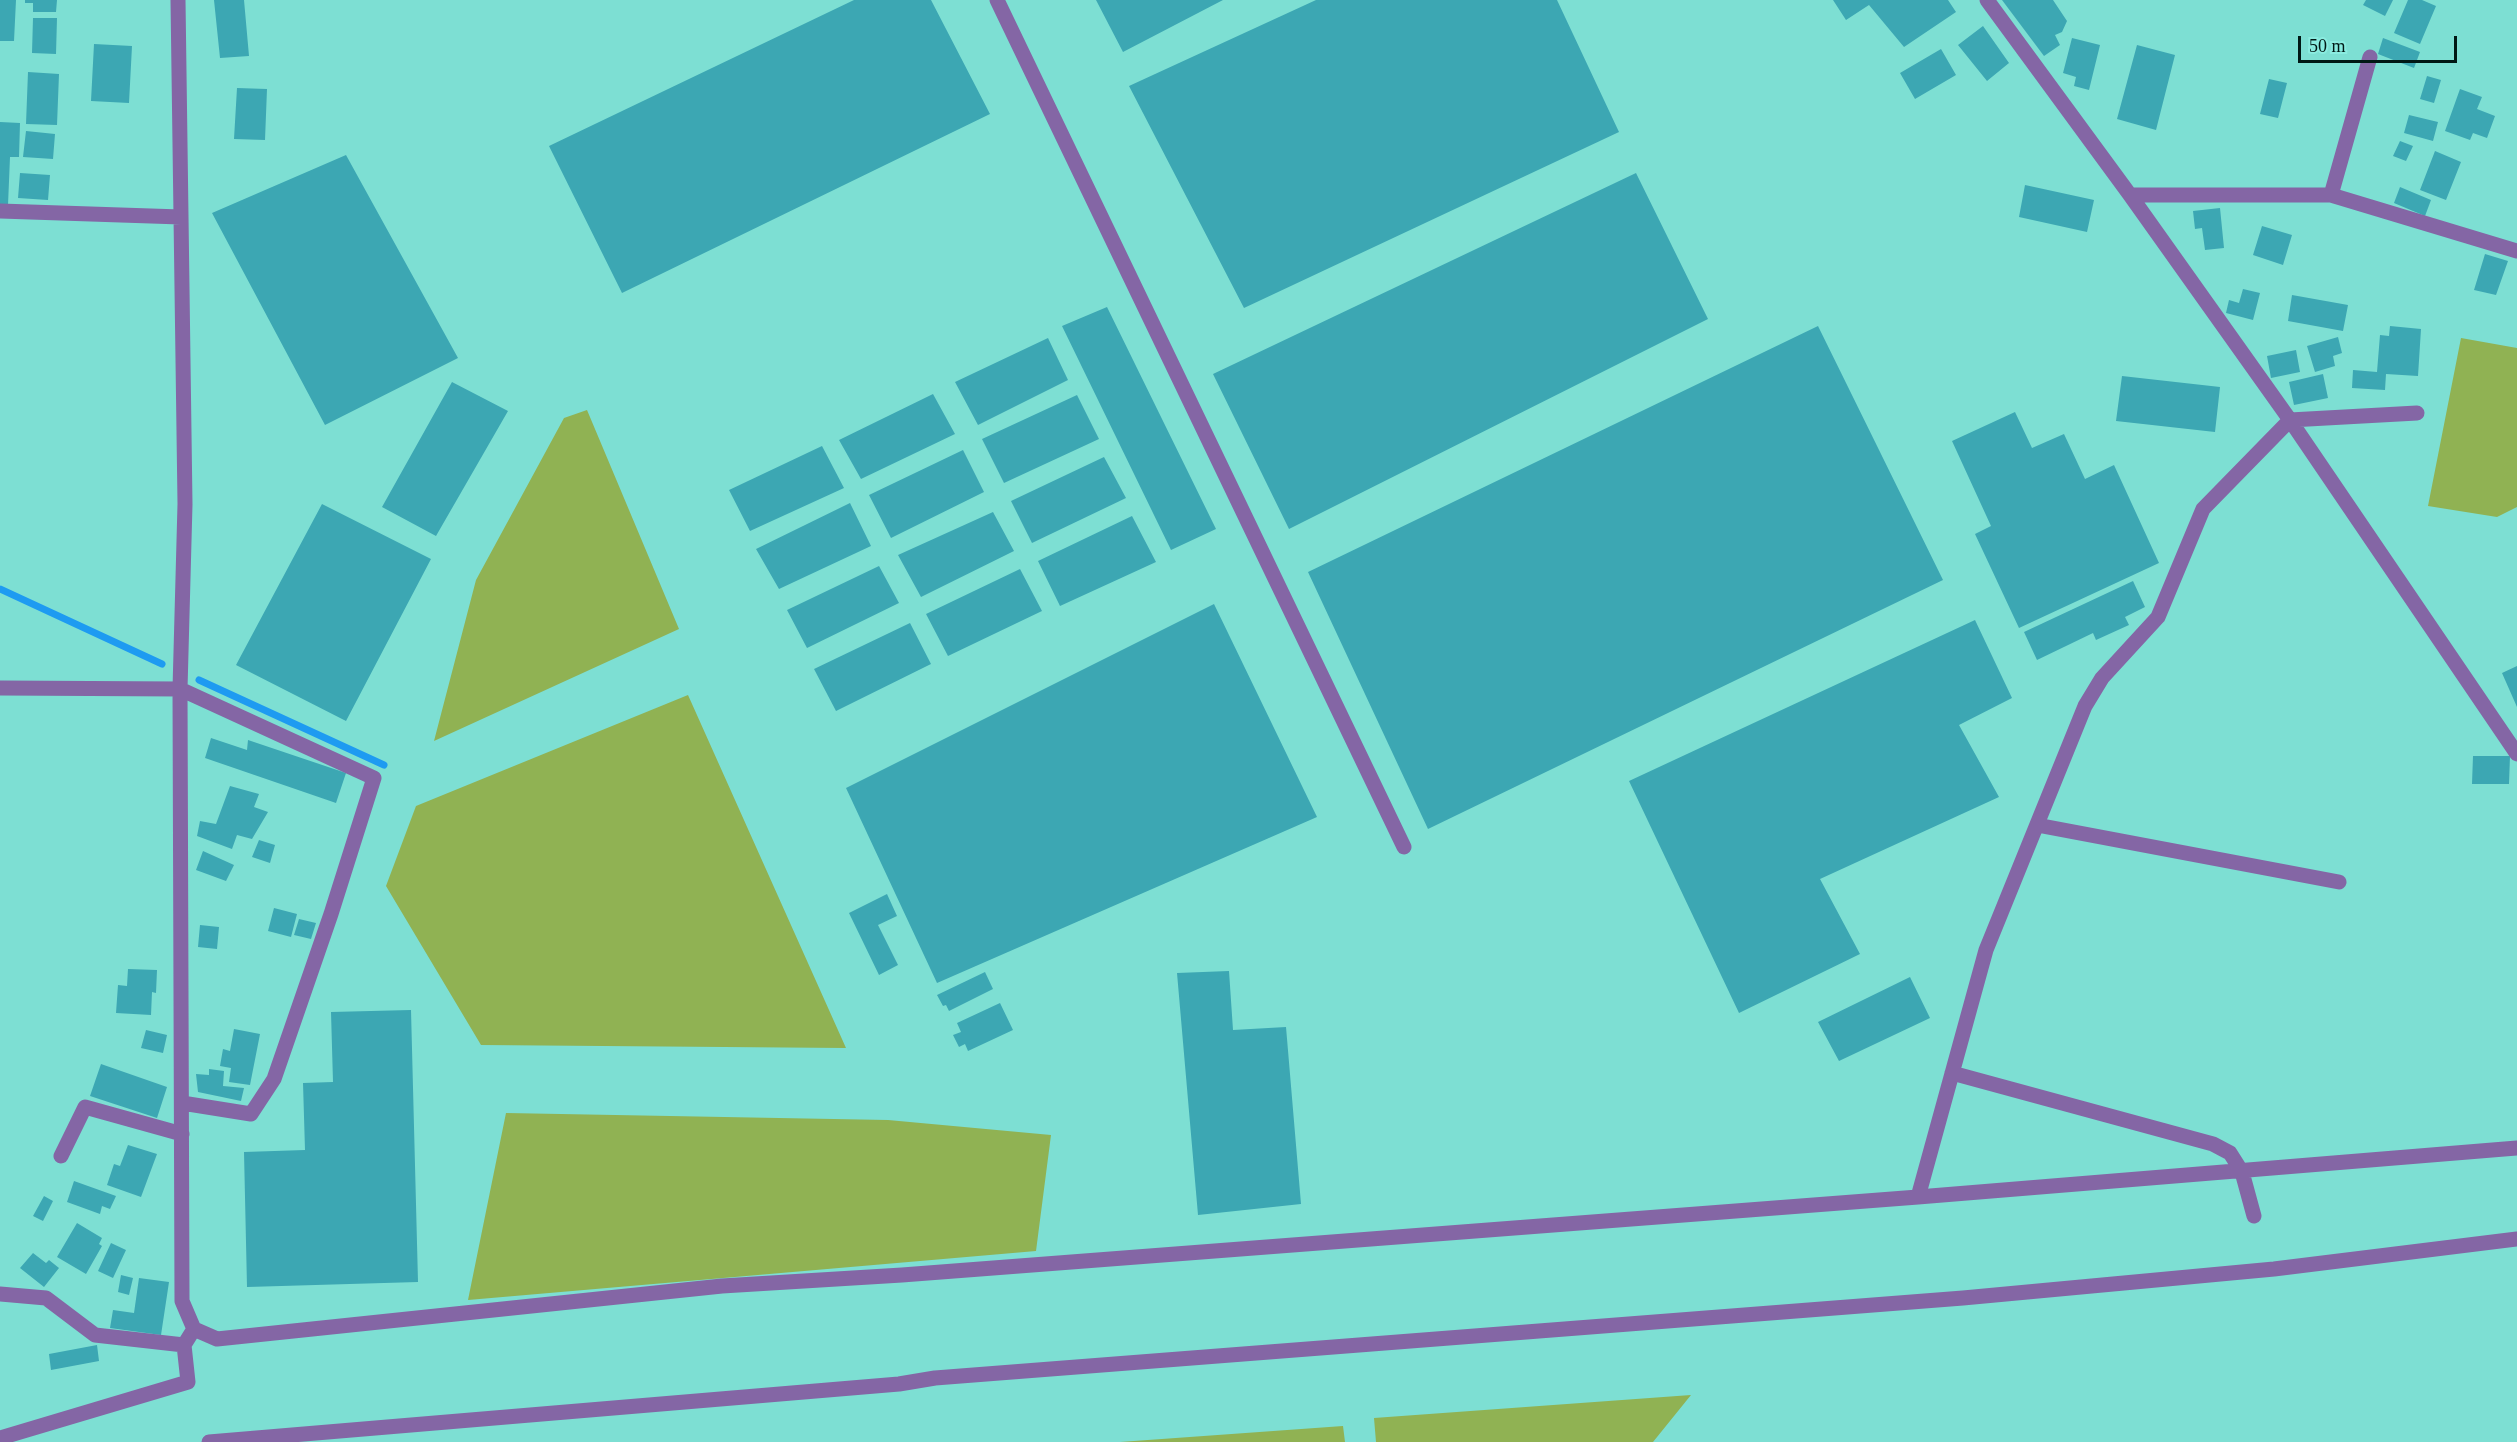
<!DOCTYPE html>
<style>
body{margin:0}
#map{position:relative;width:2517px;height:1442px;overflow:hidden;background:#7ddfd3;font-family:"Times New Roman",serif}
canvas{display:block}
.scale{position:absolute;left:2298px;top:36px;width:159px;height:27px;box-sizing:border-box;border:3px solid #001815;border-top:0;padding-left:8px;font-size:18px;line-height:21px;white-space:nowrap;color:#001815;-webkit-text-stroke:4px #8aece0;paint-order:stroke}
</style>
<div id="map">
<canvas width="2517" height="1442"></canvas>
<div class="scale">50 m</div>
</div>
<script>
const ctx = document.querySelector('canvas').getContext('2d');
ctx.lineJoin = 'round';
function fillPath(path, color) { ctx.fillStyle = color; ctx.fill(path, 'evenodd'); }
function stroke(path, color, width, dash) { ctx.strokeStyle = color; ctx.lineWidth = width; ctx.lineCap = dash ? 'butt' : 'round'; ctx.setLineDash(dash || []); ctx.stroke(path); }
fillPath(new Path2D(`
 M 2461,338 L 2517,348 L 2517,507 L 2497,517 L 2428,506 Z
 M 587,410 L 679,629 L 434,741 L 476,580 L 564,418 Z
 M 688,695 L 846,1048 L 481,1045 L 386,886 L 416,806 Z
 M 506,1113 L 888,1120 L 1051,1135 L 1036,1251 L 468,1300 Z
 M 1691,1395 L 1653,1442 L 1376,1442 L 1374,1418 Z
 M 1343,1426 L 1345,1442 L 1120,1442 Z`), '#90b253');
stroke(new Path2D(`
 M 0,589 L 162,664
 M 199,680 L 384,765`), '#1e9bf1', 7);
fillPath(new Path2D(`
 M 0,0 L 16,0 L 14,41 L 0,41 Z
 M 25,0 L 57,0 L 56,12 L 33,12 L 33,3 L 25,3 Z
 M 214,0 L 244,0 L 249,56 L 220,58 Z
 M 854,0 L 931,0 L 990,114 L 622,293 L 549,146 Z
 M 1096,0 L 1223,0 L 1123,52 Z
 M 1316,0 L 1557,0 L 1619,132 L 1244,308 L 1129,86 Z
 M 1833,0 L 1948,0 L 1956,12 L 1904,47 L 1869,5 L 1846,20 Z
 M 2002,0 L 2053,0 L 2067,21 L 2062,32 L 2055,35 L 2060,45 L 2044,56 Z
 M 2366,0 L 2393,0 L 2385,16 L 2363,5 Z
 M 2408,0 L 2422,0 L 2436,6 L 2420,44 L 2394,33 Z
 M 33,18 L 57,18 L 56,54 L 32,53 Z
 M 1983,26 L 2009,63 L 1987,81 L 1958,45 Z
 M 2072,38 L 2100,45 L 2089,90 L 2074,86 L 2076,77 L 2063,73 Z
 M 2383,38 L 2420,52 L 2414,68 L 2378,54 Z
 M 94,44 L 132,46 L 129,103 L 91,101 Z
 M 2137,45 L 2175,55 L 2156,130 L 2117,119 Z
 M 1941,49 L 1956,75 L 1915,99 L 1900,73 Z
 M 28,72 L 59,74 L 57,125 L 26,124 Z
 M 2427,76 L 2441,80 L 2434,103 L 2420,99 Z
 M 2269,79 L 2287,83 L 2278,118 L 2260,114 Z
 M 237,88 L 267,89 L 265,140 L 234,139 Z
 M 2460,89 L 2482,97 L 2477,109 L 2495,116 L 2487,138 L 2473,133 L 2470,140 L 2445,131 Z
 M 2409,115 L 2438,122 L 2433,141 L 2404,133 Z
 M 0,122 L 20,123 L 19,157 L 10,157 L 8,205 L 0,205 Z
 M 26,131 L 55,134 L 53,159 L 23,157 Z
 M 2400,141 L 2413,146 L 2406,161 L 2393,156 Z
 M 2435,151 L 2461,162 L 2446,200 L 2420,190 Z
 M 346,155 L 458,358 L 325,425 L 212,213 Z
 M 20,173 L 50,175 L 48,200 L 18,198 Z
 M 1636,173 L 1708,319 L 1289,529 L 1213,374 Z
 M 2025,185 L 2094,200 L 2087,232 L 2019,217 Z
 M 2400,187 L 2431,200 L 2425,216 L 2394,203 Z
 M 2220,208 L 2224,248 L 2205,250 L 2202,228 L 2195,229 L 2193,211 Z
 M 2262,226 L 2292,235 L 2283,265 L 2253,255 Z
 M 2485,254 L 2508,261 L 2496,295 L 2474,290 Z
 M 2243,289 L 2260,293 L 2253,320 L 2226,313 L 2229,300 L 2239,303 Z
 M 2292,295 L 2348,305 L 2343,331 L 2288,321 Z
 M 1107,307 L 1216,529 L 1171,550 L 1062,326 Z
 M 1818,326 L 1943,580 L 1428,829 L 1308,572 Z
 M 2390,326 L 2421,329 L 2418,376 L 2386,374 L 2385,390 L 2352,388 L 2353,370 L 2377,372 L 2380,335 L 2389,336 Z
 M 2338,337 L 2342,353 L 2333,356 L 2335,366 L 2315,372 L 2307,346 Z
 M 1048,338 L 1068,380 L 978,425 L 955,382 Z
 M 2296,350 L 2300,372 L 2271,378 L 2267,356 Z
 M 2323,374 L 2328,398 L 2294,405 L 2289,382 Z
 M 2122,376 L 2220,387 L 2215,432 L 2116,421 Z
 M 452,382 L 508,411 L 436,536 L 382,507 Z
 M 933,394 L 955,434 L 861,479 L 839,440 Z
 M 1077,395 L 1099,439 L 1004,483 L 982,439 Z
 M 2015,412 L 2032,448 L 2064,434 L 2085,479 L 2114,465 L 2159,563 L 2019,628 L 1975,534 L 1991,526 L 1952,441 Z
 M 822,446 L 844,488 L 750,531 L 729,490 Z
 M 963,450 L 984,492 L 891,538 L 869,495 Z
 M 1104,457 L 1126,498 L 1032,543 L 1011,501 Z
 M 850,503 L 871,546 L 779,589 L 756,549 Z
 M 322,504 L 431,559 L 346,721 L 236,665 Z
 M 993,512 L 1014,551 L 921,597 L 898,555 Z
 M 1132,516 L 1156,562 L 1060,606 L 1038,561 Z
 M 879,566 L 899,603 L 807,648 L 787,610 Z
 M 1020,569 L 1042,611 L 948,656 L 926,614 Z
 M 2133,581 L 2145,607 L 2125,617 L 2129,625 L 2096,640 L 2093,633 L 2037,660 L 2024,632 Z
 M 1214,604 L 1317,817 L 937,983 L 846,788 Z
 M 1975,620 L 2012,698 L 1959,725 L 1999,797 L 1820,879 L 1860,954 L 1739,1013 L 1629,781 Z
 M 910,623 L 931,664 L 836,711 L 814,669 Z
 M 2517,666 L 2517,707 L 2502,673 Z
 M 211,738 L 247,750 L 248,740 L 346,773 L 336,803 L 205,758 Z
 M 2473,756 L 2510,756 L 2509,784 L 2472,784 Z
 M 230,786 L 259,794 L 254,807 L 268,812 L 252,839 L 237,835 L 232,849 L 197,836 L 200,821 L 216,824 Z
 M 259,840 L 275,845 L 270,863 L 252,857 Z
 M 203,851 L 234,865 L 226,881 L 196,870 Z
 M 887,894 L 897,916 L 878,925 L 898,965 L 879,975 L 849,913 Z
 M 274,908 L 297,914 L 291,937 L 268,931 Z
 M 299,919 L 316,923 L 311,939 L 294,935 Z
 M 200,925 L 219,927 L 217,949 L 198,947 Z
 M 128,969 L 157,970 L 156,993 L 152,992 L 151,1015 L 116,1013 L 118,985 L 127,986 Z
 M 1229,971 L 1233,1030 L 1286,1027 L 1301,1204 L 1198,1215 L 1177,973 Z
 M 985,972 L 993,989 L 949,1011 L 946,1005 L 943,1006 L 937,995 Z
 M 1910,977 L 1930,1018 L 1839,1061 L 1818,1022 Z
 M 1000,1003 L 1013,1030 L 968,1051 L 965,1044 L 959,1047 L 953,1035 L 961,1032 L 957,1023 Z
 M 411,1010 L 418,1282 L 247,1287 L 244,1152 L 305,1150 L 303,1083 L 333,1082 L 331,1012 Z
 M 234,1029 L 260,1034 L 250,1085 L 229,1082 L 231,1068 L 220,1066 L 223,1049 L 230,1051 Z
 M 146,1030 L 167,1035 L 163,1053 L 141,1048 Z
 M 101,1064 L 167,1087 L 157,1118 L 90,1096 Z
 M 209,1069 L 224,1071 L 223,1086 L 244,1088 L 241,1101 L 198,1092 L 196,1074 L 209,1075 Z
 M 128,1145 L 157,1154 L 141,1197 L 107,1185 L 114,1164 L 120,1166 Z
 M 74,1181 L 116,1196 L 110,1209 L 102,1206 L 100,1214 L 67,1202 Z
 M 44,1196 L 53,1201 L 43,1221 L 33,1216 Z
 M 77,1223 L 102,1238 L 99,1244 L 102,1246 L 86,1274 L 57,1257 Z
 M 111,1243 L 126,1250 L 113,1278 L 98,1271 Z
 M 33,1253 L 46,1263 L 49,1260 L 59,1268 L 44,1287 L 20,1268 Z
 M 121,1275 L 133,1278 L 129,1295 L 118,1292 Z
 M 139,1278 L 169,1282 L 161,1335 L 110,1328 L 113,1310 L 134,1313 Z
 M 97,1345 L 99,1361 L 51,1370 L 49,1354 Z`), '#3ca7b3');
stroke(new Path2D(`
 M 178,0 L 185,504 L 180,689 L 182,1301 L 194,1329 L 217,1339 L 722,1286 L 902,1275 L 1918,1197 L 2517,1148
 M 997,0 L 1404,847
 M 1987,0 L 2130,195 L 2290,420 L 2517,754
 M 2130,195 L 2331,195 L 2517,251
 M 2331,195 L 2370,57
 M 0,211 L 181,217
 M 0,688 L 180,689 L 374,778 L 331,914 L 274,1079 L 251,1114 L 182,1103
 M 2037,825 L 2339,882
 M 1952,1073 L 2213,1144 L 2230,1153 L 2242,1172 L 2254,1216
 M 61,1156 L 85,1107 L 182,1134
 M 1918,1197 L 1986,950 L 2085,706 L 2102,678 L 2158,617 L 2203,509 L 2290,420 L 2417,413
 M 0,1294 L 46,1298 L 95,1335 L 184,1345
 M 0,1438 L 188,1382 L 184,1345 L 194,1329
 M 209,1442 L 899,1384 L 935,1378 L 1963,1298 L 2274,1269 L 2517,1239`), '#8466a5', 15);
</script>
